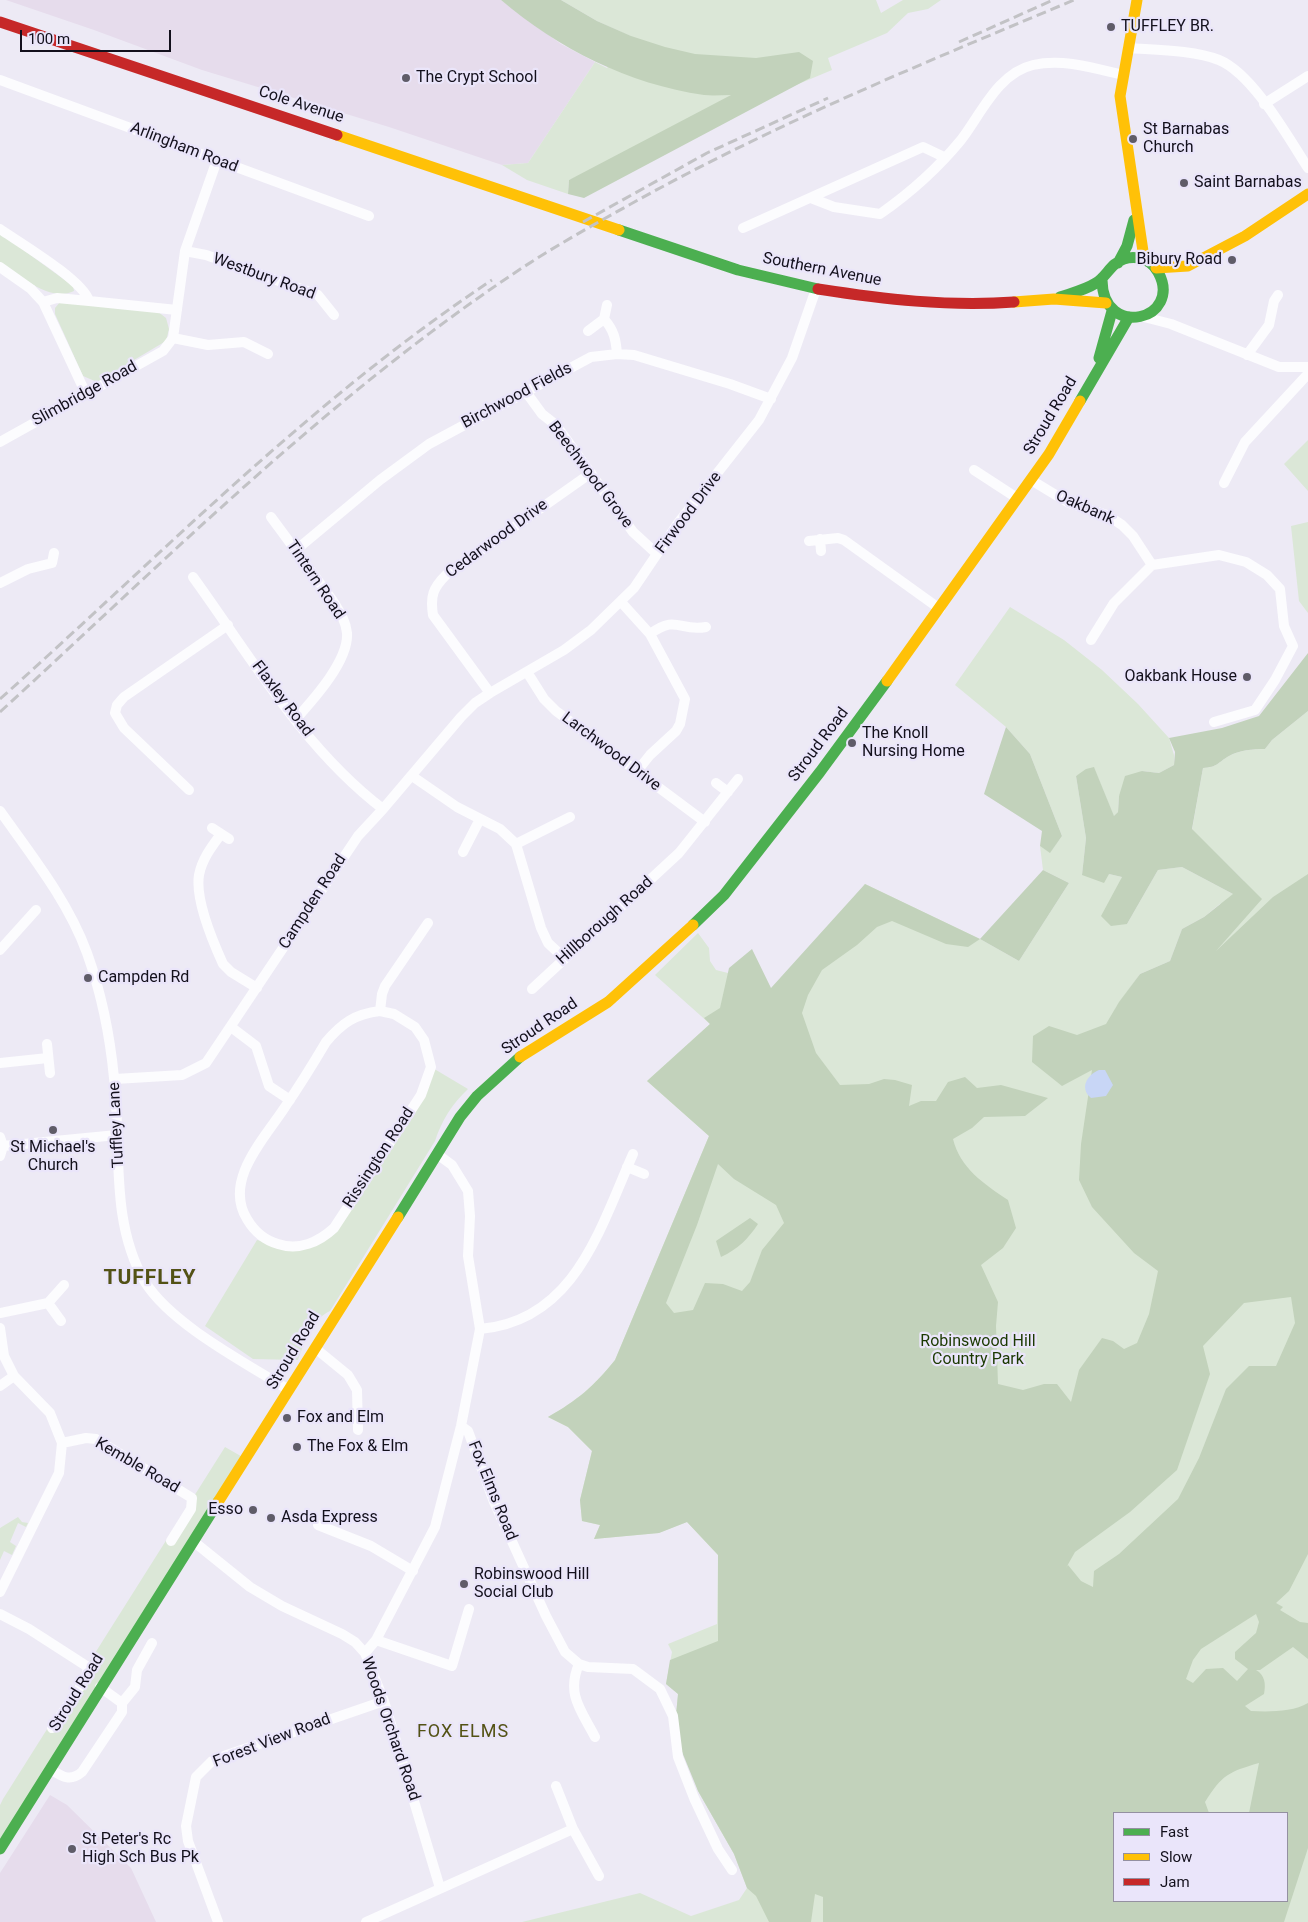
<!DOCTYPE html>
<style>
body{margin:0}
#map{position:relative;width:1308px;height:1922px;overflow:hidden;background:#edeaf5;font-family:Roboto,sans-serif}
canvas{display:block}
.legend{position:absolute;left:1113px;top:1812px;width:175px;height:90px;box-sizing:border-box;background:#eae5fa;border:1px solid #9490a1;margin:0;padding:6px 9px;list-style:none;font-size:15px;color:#13101c}
.legend li{display:flex;align-items:center;gap:10px;height:25px}
.legend b{width:25px;border:1px solid #9490a1}
.scale{position:absolute;left:20px;top:30px;width:151px;height:22px;box-sizing:border-box;border:2px solid #13101c;border-top:0;padding-left:6px;font-size:15px;line-height:18px;white-space:nowrap;color:#13101c;-webkit-text-stroke:4px #eae5fa;paint-order:stroke}
</style>
<div id="map">
<canvas width="1308" height="1922"></canvas>
<ul class="legend">
<li><b style="height:6px;background:#4caf50"></b>Fast</li>
<li><b style="height:6px;background:#ffc107"></b>Slow</li>
<li><b style="height:6px;background:#c62828"></b>Jam</li>
</ul>
<div class="scale">100 m</div>
</div>
<script>
const ctx = document.querySelector('canvas').getContext('2d');
ctx.lineJoin = 'round';
function fillPath(path, color) { ctx.fillStyle = color; ctx.fill(path, 'evenodd'); }
function stroke(path, color, width, dash) { ctx.strokeStyle = color; ctx.lineWidth = width; ctx.lineCap = dash ? 'butt' : 'round'; ctx.setLineDash(dash || []); ctx.stroke(path); }
function label(font, color, halo, rows, align = 'center') {
  ctx.font = font + ' Roboto,sans-serif'; ctx.lineWidth = 4.5; ctx.setLineDash([]); ctx.textBaseline = 'middle'; ctx.strokeStyle = halo; ctx.fillStyle = color; for (const [text, x, y, turn = 0] of rows) {
    ctx.save(); ctx.translate(x, y); ctx.rotate((+turn || 0) * Math.PI / 180); ctx.textAlign = isNaN(turn) ? turn : align; if (halo) ctx.strokeText(text, 0, 0); ctx.fillText(text, 0, 0); ctx.restore();
  }
}
fillPath(new Path2D(`
 M 6,0 L 501,0 L 561,44 L 595,62 L 528,163 L 502,165 L 389,127 L 202,70 L 94,30 Z
 M 50,1795 L 67,1805 L 131,1868 L 156,1922 L 0,1922 L 0,1873 Z`), '#e6dcec');
fillPath(new Path2D(`
 M 561,0 L 876,0 L 881,13 L 903,0 L 953,0 L 941,0 L 928,9 L 908,13 L 887,33 L 828,58 L 832,70 L 569,180 L 568,194 L 527,180 L 502,165 L 528,163 L 595,62 L 607,68 L 630,36 L 597,21 Z
 M 0,233 L 73,286 L 74,291 C 50,303 19,275 0,262 Z
 M 60,302 L 157,311 L 166,318 L 169,329 L 166,341 L 97,382 L 83,376 L 55,314 L 55,308 Z
 M 1308,440 L 1308,491 L 1284,464 Z
 M 1308,522 L 1308,613 L 1299,601 L 1291,526 Z
 M 1010,607 L 1064,640 L 1102,670 L 1138,704 L 1169,738 L 1174,755 L 1174,765 L 1159,773 L 1142,771 L 1119,796 L 1118,812 L 1114,817 L 1094,768 L 1076,776 L 1086,838 L 1082,875 L 1109,874 L 1122,877 L 1119,887 L 1127,924 L 1158,870 L 1182,867 L 1233,894 L 1244,881 L 1192,830 L 1203,768 C 1218,767 1217,763 1229,756 C 1239,750 1253,749 1265,749 L 1272,740 L 1308,711 L 1308,1922 L 522,1922 L 640,1893 L 691,1916 L 739,1900 L 747,1888 L 734,1854 L 698,1791 L 676,1715 L 678,1694 L 666,1684 L 672,1652 L 668,1644 L 717,1624 L 718,1555 L 687,1522 L 659,1533 L 594,1539 L 600,1525 L 582,1521 L 580,1500 L 592,1451 L 568,1427 L 548,1417 C 578,1400 594,1386 615,1360 L 709,1136 L 647,1081 L 710,1024 L 655,975 L 698,933 L 709,948 L 710,961 L 716,970 L 756,980 L 775,996 L 865,884 L 980,939 L 1019,961 L 1069,883 L 1043,870 L 1040,846 L 1050,852 L 1062,836 L 1030,754 L 1006,727 L 955,685 ZM 1221,903 L 1132,1017 L 1115,1009 L 1140,974 L 1170,961 L 1182,929 L 1204,917 ZM 1114,1813 L 1287,1813 L 1287,1901 L 1114,1901 Z
 M 431,1067 L 468,1089 C 452,1104 442,1120 435,1141 L 330,1311 C 311,1320 305,1341 298,1360 L 253,1359 L 205,1326 L 257,1240 L 283,1246 L 325,1237 L 421,1095 Z
 M 225,1447 L 246,1459 L 0,1849 L 0,1805 L 3,1799 Z
 M 18,1517 L 22,1522 L 28,1523 L 26,1527 L 18,1523 L 10,1542 L 16,1546 L 12,1555 L 4,1551 L 0,1560 L 0,1528 Z`), '#dbe7d7');
fillPath(new Path2D(`
 M 501,0 L 561,0 L 597,21 L 631,36 L 665,47 L 695,54 L 756,58 L 799,52 L 813,61 L 810,78 L 584,198 L 568,194 L 569,180 L 731,95 C 722,95 713,96 704,95 C 628,84 559,49 501,0 Z
 M 1308,653 L 1308,711 L 1272,740 L 1265,749 C 1253,749 1239,750 1229,756 C 1217,763 1218,767 1203,768 L 1192,829 L 1262,899 L 1216,951 L 1273,897 L 1308,874 L 1308,1554 L 1289,1591 L 1276,1603 L 1283,1607 L 1280,1610 L 1300,1622 L 1308,1623 L 1308,1659 L 1293,1647 L 1260,1670 L 1256,1670 C 1265,1675 1266,1684 1264,1694 L 1245,1706 L 1251,1711 C 1268,1712 1293,1712 1308,1703 L 1308,1848 L 1284,1922 L 823,1922 L 823,1897 L 815,1894 L 811,1922 L 769,1922 L 756,1896 L 747,1888 L 734,1854 L 698,1791 L 680,1747 L 676,1715 L 678,1694 L 666,1684 L 670,1660 L 718,1641 L 718,1555 L 687,1522 L 659,1533 L 594,1539 L 600,1525 L 582,1521 L 580,1500 L 592,1451 L 568,1427 L 548,1417 C 578,1400 594,1386 615,1360 L 709,1136 L 647,1081 L 710,1024 L 704,1018 L 720,1008 L 729,968 L 752,949 L 771,988 L 865,884 L 980,939 L 1043,870 L 1069,883 L 1019,961 L 980,939 L 968,947 L 946,944 L 892,921 L 877,927 L 857,945 L 822,970 L 808,995 L 802,1013 L 816,1053 L 840,1085 L 869,1084 L 884,1079 L 895,1080 L 912,1085 L 909,1106 L 921,1101 L 936,1101 L 948,1082 L 965,1077 L 977,1088 L 1001,1085 L 1048,1098 L 1025,1116 L 984,1117 L 972,1128 L 953,1139 C 960,1168 984,1184 1008,1200 L 1016,1228 L 1003,1248 L 981,1265 L 998,1302 L 996,1326 L 998,1384 L 1023,1390 L 1044,1384 L 1057,1384 L 1071,1402 L 1079,1370 L 1102,1338 L 1113,1341 L 1124,1349 L 1137,1343 L 1149,1314 L 1158,1271 L 1134,1253 L 1092,1207 L 1079,1180 L 1081,1144 L 1092,1070 L 1062,1086 L 1032,1062 L 1033,1036 L 1049,1026 L 1077,1035 L 1106,1024 L 1119,1002 L 1140,974 L 1170,961 L 1182,929 L 1204,917 L 1233,894 L 1182,867 L 1158,870 L 1127,924 L 1111,926 L 1101,916 L 1122,877 L 1109,874 L 1104,883 L 1082,875 L 1086,838 L 1076,776 L 1086,769 L 1094,767 L 1114,816 L 1118,812 L 1119,796 L 1125,776 L 1142,771 L 1159,773 L 1174,765 L 1175,752 L 1169,738 L 1222,728 L 1259,716 ZM 718,1164 L 734,1179 L 776,1205 L 784,1223 L 762,1250 L 750,1282 L 742,1291 L 723,1284 L 705,1283 L 693,1310 L 674,1313 L 666,1303 L 697,1225 ZM 1291,1297 L 1295,1323 L 1276,1366 L 1249,1366 L 1226,1389 L 1199,1458 L 1178,1499 L 1119,1554 L 1094,1571 L 1093,1587 L 1081,1581 L 1068,1565 L 1066,1568 L 1075,1552 L 1130,1512 L 1177,1470 L 1210,1374 L 1203,1346 L 1244,1303 ZM 1256,1614 L 1259,1622 L 1256,1633 L 1235,1652 L 1235,1659 L 1248,1669 L 1237,1681 L 1223,1668 L 1206,1669 L 1193,1683 L 1186,1679 L 1193,1660 L 1201,1649 ZM 1259,1763 L 1249,1813 L 1287,1813 L 1287,1901 L 1114,1901 L 1114,1813 L 1209,1813 L 1205,1802 C 1222,1775 1228,1772 1259,1763 Z
 M 1006,727 L 1030,754 L 1062,836 L 1050,853 L 1040,846 L 1042,831 L 984,794 Z
 M 750,1218 L 758,1224 C 748,1239 738,1249 721,1257 L 716,1241 Z`), '#c2d2bb');
fillPath(new Path2D(`
 M 1099,1070 L 1105,1070 L 1113,1085 L 1106,1096 L 1091,1098 C 1079,1088 1087,1075 1099,1070 Z`), '#c8d6f6');
stroke(new Path2D(`
 M 1128,48 C 1155,50 1194,50 1219,60 C 1253,74 1288,137 1308,168
 M 0,80 L 369,216
 M 1264,104 L 1308,76
 M 811,198 L 834,207 L 880,214 C 910,193 938,168 961,140 C 981,114 998,73 1033,65 C 1062,58 1094,68 1123,75
 M 743,228 L 923,147 L 944,157
 M 0,229 C 20,243 83,280 89,301 L 177,310
 M 185,251 L 206,255 L 318,295 L 334,315
 M 0,267 L 31,289 L 43,302 L 86,394
 M 43,302 L 57,298 L 89,301
 M 1144,317 L 1171,324 L 1279,367 L 1308,367
 M 604,319 C 614,330 616,340 617,354
 M 588,331 L 604,319 L 607,305
 M 173,338 L 208,345 L 244,342 L 268,354
 M 1247,355 L 1269,325 L 1274,301 L 1278,295
 M 526,392 L 542,414 L 556,425 L 633,532 L 657,554
 M 0,442 L 163,351 L 173,338 L 185,251 L 217,160
 M 974,470 L 1017,498
 M 1031,480 L 1069,503 L 1107,515 L 1122,525 L 1133,536 L 1152,565 L 1219,555 L 1246,562 L 1267,575 L 1280,589 L 1284,626 L 1293,646 L 1275,680 L 1255,710 L 1214,722
 M 1224,483 L 1245,442 L 1308,374
 M 271,517 L 333,601 C 339,611 346,621 347,633 C 349,661 312,701 295,720
 M 820,539 L 821,551
 M 809,541 L 838,538 L 844,540 L 940,609
 M 296,550 L 380,480 L 429,444 L 591,357 L 617,354 L 634,355 L 730,384 L 771,399
 M 193,577 C 251,657 303,748 383,809
 M 0,583 L 28,569 L 52,563 L 54,553
 M 621,602 L 650,634 L 685,699 L 680,724 L 676,731 L 650,755 L 638,770
 M 650,634 C 677,614 679,632 706,627
 M 1091,640 L 1114,603 L 1152,565
 M 527,672 L 544,699 L 556,711 L 705,822
 M 490,693 L 433,615 C 430,596 433,588 446,575 L 591,473
 M 412,776 L 457,807 L 500,829 L 516,844 L 541,928 L 548,943 L 564,958
 M 716,783 L 728,792
 M 189,790 L 124,728 L 115,713 L 117,705 L 124,697 L 228,625
 M 0,811 C 32,856 68,901 87,953 C 101,992 110,1036 114,1078 C 122,1145 109,1221 145,1282 C 172,1325 246,1363 289,1390
 M 212,828 L 229,839
 M 221,834 C 212,846 202,859 199,875 C 195,899 213,942 223,964 L 231,972 L 257,988
 M 516,844 L 570,817
 M 463,852 L 480,819
 M 0,950 L 36,910
 M 532,989 L 679,853 L 738,779
 M 380,1011 L 394,1014 L 415,1027 L 424,1040 L 431,1067 L 421,1095 L 334,1228 C 319,1242 299,1251 278,1244 C 264,1240 254,1231 247,1219 C 223,1180 265,1138 285,1107 C 300,1085 313,1064 326,1042 C 342,1023 355,1014 380,1011 Z
 M 380,1011 L 382,994 L 385,986 L 428,923
 M 231,1027 L 256,1046 L 269,1086 L 290,1100
 M 47,1044 L 50,1073
 M 0,1063 L 48,1058
 M 115,1079 L 182,1075 L 206,1063 L 358,836 L 383,809 L 461,717 L 475,703 L 490,693 L 564,650 L 591,630 L 634,588 L 678,523 L 759,420 L 792,358 L 816,289
 M 0,1137 L 3,1146 L 0,1156
 M 3,1146 L 117,1135
 M 627,1167 L 644,1174
 M 48,1303 L 61,1321
 M 0,1313 L 48,1303 L 64,1285
 M 0,1328 L 4,1356 L 14,1376 L 50,1413 L 62,1443 L 59,1473 L 0,1592
 M 480,1329 C 575,1321 600,1228 633,1154
 M 315,1348 L 348,1375 L 357,1390 L 358,1430
 M 0,1386 L 14,1376
 M 461,1426 L 468,1431 L 494,1502 L 546,1616 L 565,1652 L 579,1664 L 588,1667 L 633,1669 L 660,1689 L 673,1716 L 678,1757 L 694,1798 L 718,1849 L 732,1870
 M 62,1443 L 86,1438 L 96,1439 L 192,1498 L 191,1509 L 171,1541
 M 318,1525 L 371,1546 L 413,1571
 M 193,1541 L 250,1587 L 282,1606 L 342,1634 L 355,1642 L 365,1653 L 384,1701 L 440,1888
 M 0,1614 L 29,1629 L 88,1667 L 86,1678 L 52,1728
 M 376,1640 L 452,1666 L 469,1609
 M 365,1653 L 376,1640 L 435,1527 L 461,1426 L 480,1329 L 468,1256 L 470,1216 L 468,1191 L 452,1165 L 437,1154
 M 579,1664 C 566,1694 581,1710 595,1737
 M 100,1687 L 122,1703
 M 50,1769 C 63,1777 70,1782 82,1772 L 122,1712 L 122,1703 L 135,1687 L 137,1670 L 152,1643
 M 573,1829 L 599,1876
 M 218,1922 L 188,1841 L 186,1826 L 196,1777 L 212,1761 L 224,1756 L 384,1701
 M 366,1922 L 573,1829 L 556,1786`), '#fcfcfe', 10);
stroke(new Path2D(`
 M 619,230 L 738,270 L 818,289
 M 1118,263 L 1127,246 L 1134,220
 M 1060,297 C 1072,293 1085,290 1096,283 C 1104,278 1108,270 1115,264 C 1129,253 1149,256 1158,272 C 1184,319 1103,341 1102,280
 M 1099,358 L 1112,311
 M 1080,401 L 1129,317
 M 693,925 L 724,895 L 820,772 L 887,681
 M 398,1217 L 460,1117 L 477,1096 L 520,1057
 M 0,1849 L 218,1502`), '#4caf50', 11);
stroke(new Path2D(`
 M 1137,0 L 1120,96 L 1144,258
 M 337,135 L 619,230
 M 1156,268 L 1188,266 L 1245,236 L 1308,194
 M 1014,302 L 1054,299 L 1106,303
 M 887,681 L 1049,454 L 1080,401
 M 520,1057 L 608,1002 L 693,925
 M 218,1502 L 398,1217`), '#ffc107', 11);
stroke(new Path2D(`
 M 0,22 L 337,135
 M 818,289 C 883,299 948,307 1014,302`), '#c62828', 11);
stroke(new Path2D(`
 M 959,42 L 1053,0
 M 583,222 L 707,153 L 828,98
 M 0,699 C 160,556 312,399 492,280
 M 0,712 C 168,558 331,394 522,268 C 557,245 593,225 629,205 C 772,125 924,63 1074,0`), '#c2c2c5', 3, [10, 5]);
for (const [x, y, r, color] of [
 [1111,27,5,"#5f5c68"],
 [406,78,5,"#5f5c68"],
 [1133,139,5,"#5f5c68"],
 [1184,183,5,"#5f5c68"],
 [1232,260,5,"#5f5c68"],
 [1247,677,5,"#5f5c68"],
 [852,743,5,"#5f5c68"],
 [88,978,5,"#5f5c68"],
 [53,1130,5,"#5f5c68"],
 [287,1418,5,"#5f5c68"],
 [297,1447,5,"#5f5c68"],
 [253,1510,5,"#5f5c68"],
 [271,1518,5,"#5f5c68"],
 [464,1584,5,"#5f5c68"],
 [72,1849,5,"#5f5c68"]
]) { const dot = new Path2D(); dot.arc(x, y, r, 0, 2 * Math.PI); ctx.fillStyle = color; ctx.fill(dot); stroke(dot, '#eae5fa', 2); }
label('16px', '#13101c', '#eae5fa', [
 ["TUFFLEY BR.",1121,27],
 ["The Crypt School",416,78],
 ["St Barnabas",1143,130],
 ["Church",1143,148],
 ["Saint Barnabas",1194,183],
 ["Bibury Road",1222,260,"right"],
 ["Oakbank House",1237,677,"right"],
 ["The Knoll",862,734],
 ["Nursing Home",862,752],
 ["Campden Rd",98,978],
 ["St Michael's",53,1148,"center"],
 ["Church",53,1166,"center"],
 ["Fox and Elm",297,1418],
 ["The Fox & Elm",307,1447],
 ["Esso",243,1510,"right"],
 ["Asda Express",281,1518],
 ["Robinswood Hill",474,1575],
 ["Social Club",474,1593],
 ["St Peter's Rc",82,1840],
 ["High Sch Bus Pk",82,1858]
], 'left');
label('16px', '#13101c', '#eae5fa', [
 ["Cole Avenue",301,105,18],
 ["Arlingham Road",184,148,21],
 ["Southern Avenue",822,270,11],
 ["Westbury Road",264,277,20],
 ["Slimbridge Road",85,394,-29],
 ["Birchwood Fields",517,396,-28],
 ["Stroud Road",1051,416,-59],
 ["Beechwood Grove",590,475,53],
 ["Oakbank",1085,508,24],
 ["Firwood Drive",689,513,-53],
 ["Cedarwood Drive",497,539,-36],
 ["Tintern Road",315,580,56],
 ["Flaxley Road",282,699,53],
 ["Stroud Road",819,745,-53],
 ["Larchwood Drive",611,752,37],
 ["Campden Road",313,902,-57],
 ["Hillborough Road",605,921,-42],
 ["Stroud Road",540,1027,-34],
 ["Tuffley Lane",117,1125,-93],
 ["Rissington Road",379,1158,-57],
 ["Stroud Road",294,1351,-59],
 ["Kemble Road",137,1466,30],
 ["Fox Elms Road",492,1491,68],
 ["Stroud Road",77,1693,-58],
 ["Woods Orchard Road",390,1729,71],
 ["Forest View Road",272,1741,-21]
]);
label('16px', '#1b3901', '#eae5fa', [
 ["Robinswood Hill",978,1342],
 ["Country Park",978,1360]
]);
ctx.letterSpacing = '1px';
label('18px', '#535215', '#eae5fa', [
 ["FOX ELMS",463,1732]
]);
ctx.letterSpacing = '0px';
ctx.letterSpacing = '1px';
label('bold 21px', '#535215', '#eae5fa', [
 ["TUFFLEY",150,1279]
]);
ctx.letterSpacing = '0px';
</script>
